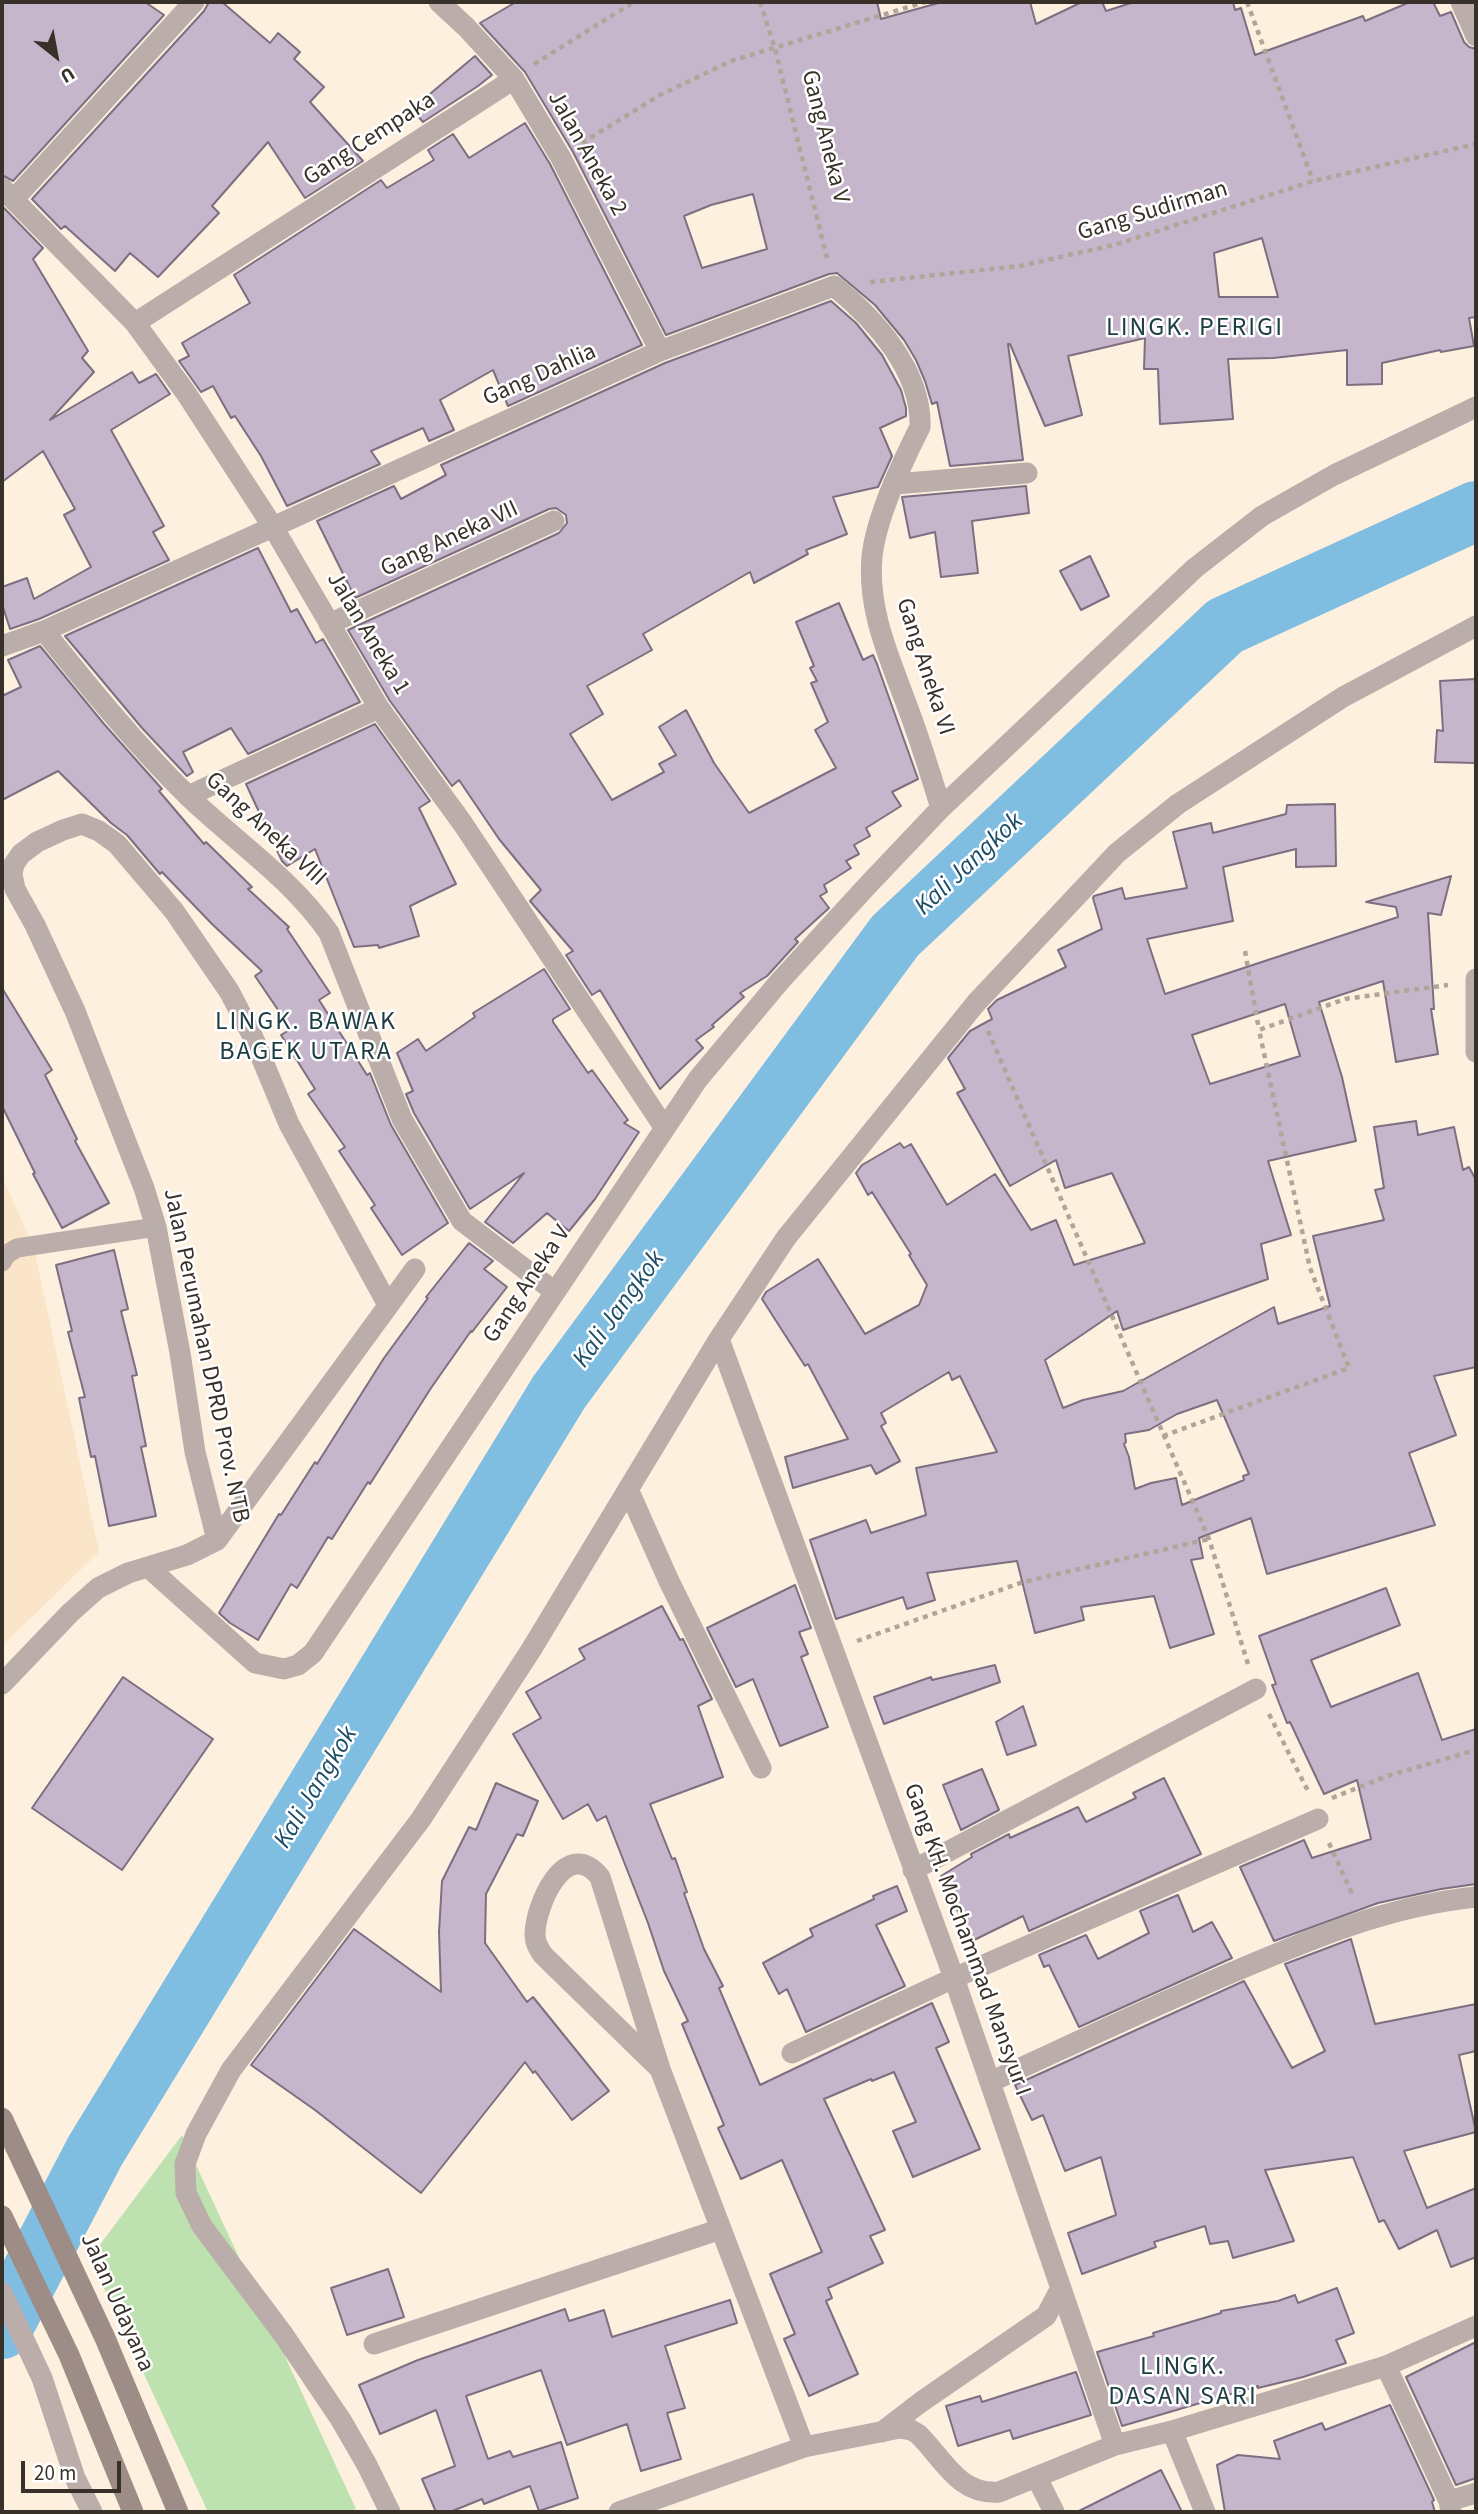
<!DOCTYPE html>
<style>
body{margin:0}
#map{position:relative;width:1478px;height:2514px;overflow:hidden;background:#fef0df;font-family:"Source Sans 3",sans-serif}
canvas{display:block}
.frame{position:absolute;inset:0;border:4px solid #383129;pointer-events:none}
.north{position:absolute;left:21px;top:21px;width:70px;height:70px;-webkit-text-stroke:5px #fff;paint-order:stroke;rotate:149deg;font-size:19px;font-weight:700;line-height:28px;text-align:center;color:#383129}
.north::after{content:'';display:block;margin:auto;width:24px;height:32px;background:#383129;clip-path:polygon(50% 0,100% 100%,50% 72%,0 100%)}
.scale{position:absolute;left:21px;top:2461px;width:100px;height:32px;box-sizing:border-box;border:4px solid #383129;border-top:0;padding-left:9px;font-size:21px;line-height:24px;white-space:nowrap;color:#383129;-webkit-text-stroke:5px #fff;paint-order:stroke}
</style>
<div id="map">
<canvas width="1478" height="2514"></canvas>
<div class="frame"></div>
<div class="north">U</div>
<div class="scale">20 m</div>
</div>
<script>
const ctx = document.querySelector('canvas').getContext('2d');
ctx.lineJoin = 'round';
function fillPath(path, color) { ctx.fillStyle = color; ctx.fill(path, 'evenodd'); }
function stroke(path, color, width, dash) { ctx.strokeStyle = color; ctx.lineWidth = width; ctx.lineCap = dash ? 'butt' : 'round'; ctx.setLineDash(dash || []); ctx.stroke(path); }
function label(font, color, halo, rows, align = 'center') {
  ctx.font = font + ' "Source Sans 3",sans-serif'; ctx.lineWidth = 5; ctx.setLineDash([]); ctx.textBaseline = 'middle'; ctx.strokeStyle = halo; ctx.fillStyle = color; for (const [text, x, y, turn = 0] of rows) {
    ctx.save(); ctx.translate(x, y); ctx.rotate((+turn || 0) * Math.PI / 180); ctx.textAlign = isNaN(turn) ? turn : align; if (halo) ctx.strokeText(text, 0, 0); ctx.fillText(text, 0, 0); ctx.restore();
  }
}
fillPath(new Path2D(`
 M 2,1176 L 34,1248 L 99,1552 L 2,1646 Z`), '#fae5c8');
fillPath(new Path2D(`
 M 182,2135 L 356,2509 L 347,2512 L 208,2512 L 90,2258 Z`), '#bde1af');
stroke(new Path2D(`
 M 2,2329 L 95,2151 L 559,1392 L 895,936 L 1225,626 L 1476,511`), '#80bee1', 60);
const building = new Path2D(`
 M 2,2 L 145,2 L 164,15 L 13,181 L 2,175 Z
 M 209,2 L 222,2 L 270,43 L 278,33 L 300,52 L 294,59 L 324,87 L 310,102 L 363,161 L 305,198 L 268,142 L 212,206 L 219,213 L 158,277 L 130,253 L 115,271 L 65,226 L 61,229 L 32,199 L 204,11 Z
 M 516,2 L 877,2 L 881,19 L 942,2 L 1030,2 L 1036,24 L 1082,2 L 1102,2 L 1106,11 L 1134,2 L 1233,2 L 1235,10 L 1241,8 L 1255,55 L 1363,16 L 1365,21 L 1410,2 L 1433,2 L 1440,16 L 1451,12 L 1464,42 L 1469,47 L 1476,49 L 1476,317 L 1469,318 L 1474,346 L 1441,352 L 1440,350 L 1382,363 L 1382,384 L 1347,385 L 1347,350 L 1273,358 L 1228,359 L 1233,419 L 1160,424 L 1158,369 L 1144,369 L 1145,338 L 1068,356 L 1082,415 L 1045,426 L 1010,344 L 1008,344 L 1023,460 L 950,466 L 937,402 L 932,404 L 925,381 L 916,360 L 904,340 L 875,305 L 837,273 L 829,274 L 666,335 L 573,152 L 525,72 L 480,23 ZM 753,194 L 767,249 L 702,268 L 684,216 L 711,205 ZM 1262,238 L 1278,297 L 1219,297 L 1214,253 Z
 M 475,56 L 492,75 L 478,86 L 423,122 L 412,109 Z
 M 525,123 L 550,164 L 642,345 L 508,406 L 493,370 L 440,400 L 454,430 L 429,441 L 423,428 L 371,451 L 380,464 L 287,506 L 261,456 L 235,416 L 231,418 L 213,386 L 201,392 L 179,361 L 189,356 L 182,343 L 250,303 L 234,275 L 381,180 L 387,188 L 434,160 L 428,150 L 453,134 L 469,158 Z
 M 2,206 L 43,248 L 33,259 L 88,351 L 82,358 L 94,372 L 50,420 L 132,372 L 139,383 L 156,374 L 170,394 L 111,430 L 164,526 L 153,532 L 169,560 L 39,619 L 10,629 L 2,604 L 2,587 L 27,578 L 34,599 L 91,567 L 64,515 L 75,509 L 43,451 L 2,482 Z
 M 831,301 L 856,323 L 882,355 L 901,390 L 906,408 L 906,416 L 880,428 L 892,456 L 878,487 L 833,497 L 847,534 L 806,550 L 808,554 L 754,583 L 750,572 L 643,634 L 652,650 L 587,686 L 603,714 L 570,734 L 612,800 L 664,772 L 659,764 L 676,755 L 659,727 L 686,710 L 714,763 L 749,813 L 836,768 L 815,730 L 828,722 L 811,683 L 817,681 L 810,668 L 814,666 L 796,622 L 839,603 L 863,660 L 873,655 L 877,664 L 918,779 L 892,792 L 901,806 L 866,828 L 870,836 L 854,845 L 859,854 L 846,861 L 851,868 L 824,885 L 827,892 L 820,896 L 829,908 L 795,939 L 798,942 L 767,976 L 740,993 L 744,997 L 712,1025 L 714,1027 L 696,1040 L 703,1048 L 660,1089 L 600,990 L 592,995 L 566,955 L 573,951 L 530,901 L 541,890 L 499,839 L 459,780 L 452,786 L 390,701 L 348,630 L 559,533 L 567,523 L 566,515 L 556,508 L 549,509 L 355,598 L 317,521 L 394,486 L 401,499 L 446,475 L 441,465 L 665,363 Z
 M 1026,486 L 1029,513 L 972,521 L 978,573 L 941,577 L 935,532 L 910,538 L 902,497 Z
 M 258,548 L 291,612 L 297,609 L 316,643 L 323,639 L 360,702 L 248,754 L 231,728 L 183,752 L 193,772 L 187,776 L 142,728 L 65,636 Z
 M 1090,556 L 1109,596 L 1081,610 L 1060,571 Z
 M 40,646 L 104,724 L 162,789 L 159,791 L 204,844 L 206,842 L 252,887 L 248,889 L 289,927 L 287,929 L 330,993 L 319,1000 L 367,1075 L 370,1073 L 391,1125 L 448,1223 L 402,1255 L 371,1208 L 375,1205 L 339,1151 L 345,1147 L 308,1094 L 315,1089 L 281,1035 L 291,1029 L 255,976 L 262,971 L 212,924 L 162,872 L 160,874 L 127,835 L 111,823 L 58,771 L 2,800 L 2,696 L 21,687 L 8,660 Z
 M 1476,679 L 1476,763 L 1435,762 L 1437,730 L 1443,731 L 1440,681 Z
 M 375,724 L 430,801 L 419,808 L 456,884 L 410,906 L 419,936 L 379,948 L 378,945 L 354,947 L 315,849 L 287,866 L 282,861 L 246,784 Z
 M 1335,804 L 1336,866 L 1296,867 L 1296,849 L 1223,867 L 1233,921 L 1147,939 L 1165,994 L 1398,917 L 1396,907 L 1366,902 L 1451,876 L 1441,915 L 1428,913 L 1434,1009 L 1431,1009 L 1438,1054 L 1396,1062 L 1383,981 L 1319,1002 L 1342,1077 L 1356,1141 L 1268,1161 L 1291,1235 L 1261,1244 L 1268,1279 L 1123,1330 L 1117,1311 L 1045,1360 L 1063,1408 L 1083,1400 L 1123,1391 L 1274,1307 L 1278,1324 L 1330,1306 L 1313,1236 L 1384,1220 L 1375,1190 L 1384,1188 L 1374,1127 L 1416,1121 L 1418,1135 L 1454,1127 L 1463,1170 L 1469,1167 L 1476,1180 L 1476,1367 L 1434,1376 L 1456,1435 L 1409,1453 L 1435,1525 L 1267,1574 L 1251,1518 L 1199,1538 L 1203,1558 L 1191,1560 L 1214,1634 L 1170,1648 L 1154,1596 L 1081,1607 L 1084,1620 L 1035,1633 L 1017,1561 L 927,1573 L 935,1600 L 907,1609 L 903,1597 L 836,1619 L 810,1540 L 866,1520 L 871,1533 L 926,1515 L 916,1468 L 997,1452 L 960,1376 L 952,1380 L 949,1372 L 881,1413 L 886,1423 L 881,1426 L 900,1461 L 876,1474 L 871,1465 L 793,1488 L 785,1457 L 848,1439 L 808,1364 L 805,1366 L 762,1299 L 766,1292 L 818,1259 L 865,1334 L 919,1305 L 927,1285 L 909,1255 L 911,1254 L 872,1192 L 868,1195 L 856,1173 L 862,1165 L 900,1143 L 904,1148 L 911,1144 L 947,1205 L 995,1174 L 1031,1230 L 1056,1220 L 1074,1265 L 1145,1243 L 1112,1173 L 1065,1188 L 1056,1160 L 1010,1186 L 957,1093 L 965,1089 L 948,1058 L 970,1031 L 992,1019 L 988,1009 L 997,1000 L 1066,967 L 1058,950 L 1102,929 L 1093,898 L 1094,896 L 1122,888 L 1125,899 L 1187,888 L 1173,832 L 1211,823 L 1213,833 L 1286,814 L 1287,805 ZM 1285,1004 L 1300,1056 L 1210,1084 L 1192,1035 ZM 1217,1400 L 1249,1474 L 1243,1476 L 1244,1480 L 1182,1505 L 1176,1478 L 1151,1483 L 1135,1489 L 1129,1457 L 1124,1444 L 1126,1442 L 1125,1434 L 1149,1430 L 1177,1414 Z
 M 544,969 L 570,1009 L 553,1019 L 553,1022 L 588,1073 L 592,1070 L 628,1120 L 624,1123 L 639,1132 L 595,1199 L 569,1231 L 547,1213 L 513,1243 L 485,1222 L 524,1173 L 470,1209 L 414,1113 L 406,1094 L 413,1091 L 397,1053 L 418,1039 L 426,1051 L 475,1017 L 473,1013 Z
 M 2,988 L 52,1070 L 45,1075 L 77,1139 L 75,1141 L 109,1203 L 62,1228 L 33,1174 L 35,1173 L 2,1106 Z
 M 469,1243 L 493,1261 L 484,1269 L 507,1287 L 472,1332 L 471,1331 L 431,1388 L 370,1484 L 368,1482 L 332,1539 L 328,1537 L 297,1588 L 291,1584 L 258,1640 L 230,1623 L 219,1613 L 279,1514 L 281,1515 L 315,1462 L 317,1464 L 384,1358 L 428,1298 L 426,1297 Z
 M 114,1250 L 128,1309 L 121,1311 L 137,1375 L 132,1376 L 146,1446 L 141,1447 L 156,1516 L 109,1526 L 95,1456 L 91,1457 L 79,1398 L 85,1397 L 68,1332 L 72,1331 L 56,1265 Z
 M 795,1585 L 811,1628 L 799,1632 L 808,1654 L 801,1657 L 828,1727 L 780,1746 L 753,1679 L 736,1687 L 707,1628 Z
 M 1386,1588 L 1400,1625 L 1311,1660 L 1331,1707 L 1418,1673 L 1442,1740 L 1476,1729 L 1476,1884 L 1441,1889 L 1378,1903 L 1274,1941 L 1240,1867 L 1304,1840 L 1312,1858 L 1371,1839 L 1357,1780 L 1324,1794 L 1290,1722 L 1287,1723 L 1272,1685 L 1276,1684 L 1259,1636 Z
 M 662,1606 L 680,1640 L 683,1639 L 712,1699 L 698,1706 L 723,1777 L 650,1804 L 672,1859 L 675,1858 L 687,1892 L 684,1893 L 704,1949 L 723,1986 L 719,1988 L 760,2085 L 932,2003 L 949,2042 L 936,2048 L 980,2149 L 913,2177 L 893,2131 L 916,2122 L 894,2072 L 872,2081 L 871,2079 L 824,2099 L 885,2230 L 870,2236 L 883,2263 L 828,2288 L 832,2298 L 826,2301 L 858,2374 L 809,2396 L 784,2339 L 795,2334 L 770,2274 L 822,2252 L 782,2160 L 741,2179 L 718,2128 L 724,2125 L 682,2024 L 688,2021 L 664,1971 L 648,1923 L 606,1816 L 597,1821 L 588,1804 L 563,1819 L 513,1734 L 541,1718 L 526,1692 L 585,1659 L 579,1649 Z
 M 995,1665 L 1000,1682 L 884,1724 L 874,1697 L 931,1677 L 932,1680 Z
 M 123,1677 L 213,1739 L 122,1870 L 32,1808 Z
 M 1023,1706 L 1036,1745 L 1007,1755 L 996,1722 Z
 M 982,1769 L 999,1810 L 961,1830 L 943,1785 Z
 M 1164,1778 L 1201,1854 L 1029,1931 L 1023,1916 L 972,1941 L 941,1876 L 972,1857 L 971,1854 L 1009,1834 L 1010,1838 L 1078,1807 L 1086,1822 L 1136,1798 L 1133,1793 Z
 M 496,1783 L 538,1801 L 523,1836 L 517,1834 L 486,1894 L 485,1943 L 527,2002 L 533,1997 L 609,2091 L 572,2120 L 535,2071 L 533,2073 L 525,2062 L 421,2193 L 315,2110 L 251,2065 L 354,1929 L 441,1992 L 439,1932 L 442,1881 L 469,1827 L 476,1830 Z
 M 897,1886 L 907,1911 L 876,1925 L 905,1986 L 806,2032 L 787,1989 L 779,1994 L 763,1963 L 813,1936 L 810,1929 L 874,1899 L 873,1896 Z
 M 1178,1895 L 1193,1932 L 1212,1922 L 1232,1958 L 1079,2027 L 1049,1965 L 1044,1967 L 1039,1955 L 1086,1935 L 1098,1959 L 1149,1933 L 1140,1911 Z
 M 1351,1939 L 1375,2024 L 1476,2004 L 1476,2051 L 1459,2055 L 1476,2132 L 1404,2151 L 1427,2208 L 1476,2188 L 1476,2257 L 1451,2267 L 1437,2230 L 1399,2249 L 1384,2220 L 1379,2222 L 1353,2157 L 1265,2170 L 1294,2241 L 1233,2258 L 1228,2241 L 1210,2244 L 1205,2226 L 1154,2242 L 1156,2247 L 1082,2274 L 1068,2233 L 1116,2215 L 1101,2157 L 1065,2171 L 1043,2115 L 1032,2120 L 1015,2085 L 1244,1981 L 1292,2068 L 1325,2051 L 1285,1964 Z
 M 388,2269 L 404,2317 L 347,2335 L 331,2288 Z
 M 1337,2288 L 1354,2333 L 1336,2340 L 1346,2363 L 1303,2377 L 1258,2388 L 1258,2386 L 1122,2426 L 1097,2352 L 1154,2336 L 1153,2333 L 1221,2313 L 1221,2311 L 1278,2301 L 1295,2295 L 1298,2303 Z
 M 730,2300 L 737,2323 L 665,2346 L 685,2408 L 667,2413 L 681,2459 L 641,2471 L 627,2424 L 567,2445 L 541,2370 L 466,2396 L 488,2459 L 510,2451 L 513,2457 L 561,2442 L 578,2498 L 539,2511 L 530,2486 L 484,2504 L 482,2499 L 450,2512 L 436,2512 L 422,2479 L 455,2466 L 436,2410 L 380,2434 L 359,2385 L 418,2360 L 565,2309 L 569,2321 L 604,2310 L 612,2337 Z
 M 1476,2342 L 1476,2478 L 1456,2485 L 1406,2377 Z
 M 1076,2372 L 1091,2415 L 1013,2439 L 1010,2430 L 958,2446 L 946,2406 L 980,2396 L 982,2402 Z
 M 1390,2405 L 1434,2500 L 1432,2502 L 1435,2512 L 1225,2512 L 1217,2465 L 1238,2455 L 1280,2459 L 1274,2441 L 1322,2423 L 1325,2430 Z
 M 1161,2470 L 1182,2512 L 1077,2512 Z`);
fillPath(building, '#c6b6cb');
stroke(building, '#7d6e81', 2);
stroke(new Path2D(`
 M 760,2 L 775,49 L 828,262
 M 1247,2 L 1313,181
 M 534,64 L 634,2
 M 582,143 L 660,95 L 731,61 L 925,2
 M 870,282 L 1020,266 L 1114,245 L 1313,181 L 1476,144
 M 1245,951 L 1259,1030
 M 988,1031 L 1209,1539 L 1248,1664
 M 1163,1436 L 1349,1368 L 1310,1268 L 1259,1030 L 1345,999 L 1448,985
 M 857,1641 L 1023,1582 L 1209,1539
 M 1269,1714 L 1309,1793
 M 1332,1798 L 1387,1776 L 1476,1750
 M 1329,1843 L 1353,1896`), '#b0a598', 4.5, [5, 5]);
stroke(new Path2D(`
 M 2,1262 L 7,1254 L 17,1248 L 156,1227`), '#baadaa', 19);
stroke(new Path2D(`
 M 439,2 L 466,27 L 514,79 L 561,158 L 660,351
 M 1461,2 L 1476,36
 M 2,188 L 135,323 L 186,393 L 273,527 L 379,708 L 463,824 L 664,1127
 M 14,199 L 194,2
 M 135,323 L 514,79
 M 895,484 L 1027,473
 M 329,624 L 554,521
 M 44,631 L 660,351 L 834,286 C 875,319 922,371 920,427 C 902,463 876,517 872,557 C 867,612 891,661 909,711 C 921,743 931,776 941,808
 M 2,646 L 44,631 C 90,688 136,745 188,796 C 236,842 291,878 329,933 L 402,1119 L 462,1221 L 555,1292
 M 188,796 L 379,708
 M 1476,979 L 1476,1052
 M 719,1339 L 954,1978 L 1115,2445
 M 628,1489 L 668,1579 L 761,1768
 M 217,1540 L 195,1452 L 180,1353 L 156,1227 L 144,1188 L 75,1011 L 35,925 L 15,889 L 12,874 L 14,864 L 21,854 L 37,842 L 63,830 L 82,824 L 99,831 L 117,844 L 174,911 L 229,991 L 252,1035 L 289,1124 L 388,1305
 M 149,1568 L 255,1663 L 284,1669 L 298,1665 L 313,1653 L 698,1079 L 780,981 L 867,886 L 941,808 L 1195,568 L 1262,516 L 1334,475 L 1476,407
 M 2,1684 L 70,1613 L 98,1588 L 128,1573 L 187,1555 L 217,1540 L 415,1269
 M 913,1870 L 1256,1689
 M 792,2053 L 954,1978 L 1318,1819
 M 660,2069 L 543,1955 C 539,1949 535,1943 535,1935 C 535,1905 566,1835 600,1877 L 660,2069 L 721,2229
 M 990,2082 C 1071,2045 1151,2007 1233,1972 C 1313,1938 1388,1906 1476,1897
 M 2,2293 L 42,2378 L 75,2478 L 92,2512
 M 374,2344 L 721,2229 L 804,2447
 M 1386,2366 L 1449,2501 L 1451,2512
 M 1172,2431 L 1205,2512
 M 882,2432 L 921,2402 L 1046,2316 L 1061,2288
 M 1037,2478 L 1054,2512
 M 1449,2501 L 1476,2493
 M 390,2512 L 367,2465 L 341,2420 L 283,2334 L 202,2226 L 186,2193 L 185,2164 L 196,2134 L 231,2070 L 421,1819 L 531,1650 L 719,1339 L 786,1238 L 976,1003 L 1117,853 L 1178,804 L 1343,697 L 1476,626
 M 619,2512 L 804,2447 L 900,2428 L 911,2430 L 918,2434 C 944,2459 958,2495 999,2492 L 1115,2445 L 1172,2431 L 1386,2366 L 1476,2326`), '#baadaa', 21);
stroke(new Path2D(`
 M 2,2118 L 105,2338 L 178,2512
 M 2,2216 L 69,2355 L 133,2512`), '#9e8c87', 21);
label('24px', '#383129', '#fff', [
 ["Gang Aneka V",824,137,76],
 ["Gang Cempaka",370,140,-33],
 ["Jalan Aneka 2",586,154,61],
 ["Gang Sudirman",1153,212,-17],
 ["Gang Dahlia",540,376,-24],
 ["Gang Aneka VII",450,540,-25],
 ["Jalan Aneka 1",367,634,59],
 ["Gang Aneka VI",924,667,72],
 ["Gang Aneka VIII",265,830,43],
 ["Gang Aneka V",528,1285,-56],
 ["Jalan Perumahan DPRD Prov. NTB",205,1356,78],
 ["Gang KH. Mochammad Mansyur I",966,1940,70],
 ["Jalan Udayana",116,2303,66]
]);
ctx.letterSpacing = '2px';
label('26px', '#1c3d42', '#fff', [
 ["LINGK. PERIGI",1195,329],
 ["LINGK. BAWAK",306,1023],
 ["BAGEK UTARA",306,1053],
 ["LINGK.",1183,2368],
 ["DASAN SARI",1183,2398]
]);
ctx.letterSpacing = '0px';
label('italic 26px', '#1d4e67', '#fff', [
 ["Kali Jangkok",970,865,-43],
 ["Kali Jangkok",620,1310,-54],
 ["Kali Jangkok",317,1788,-59]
]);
</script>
